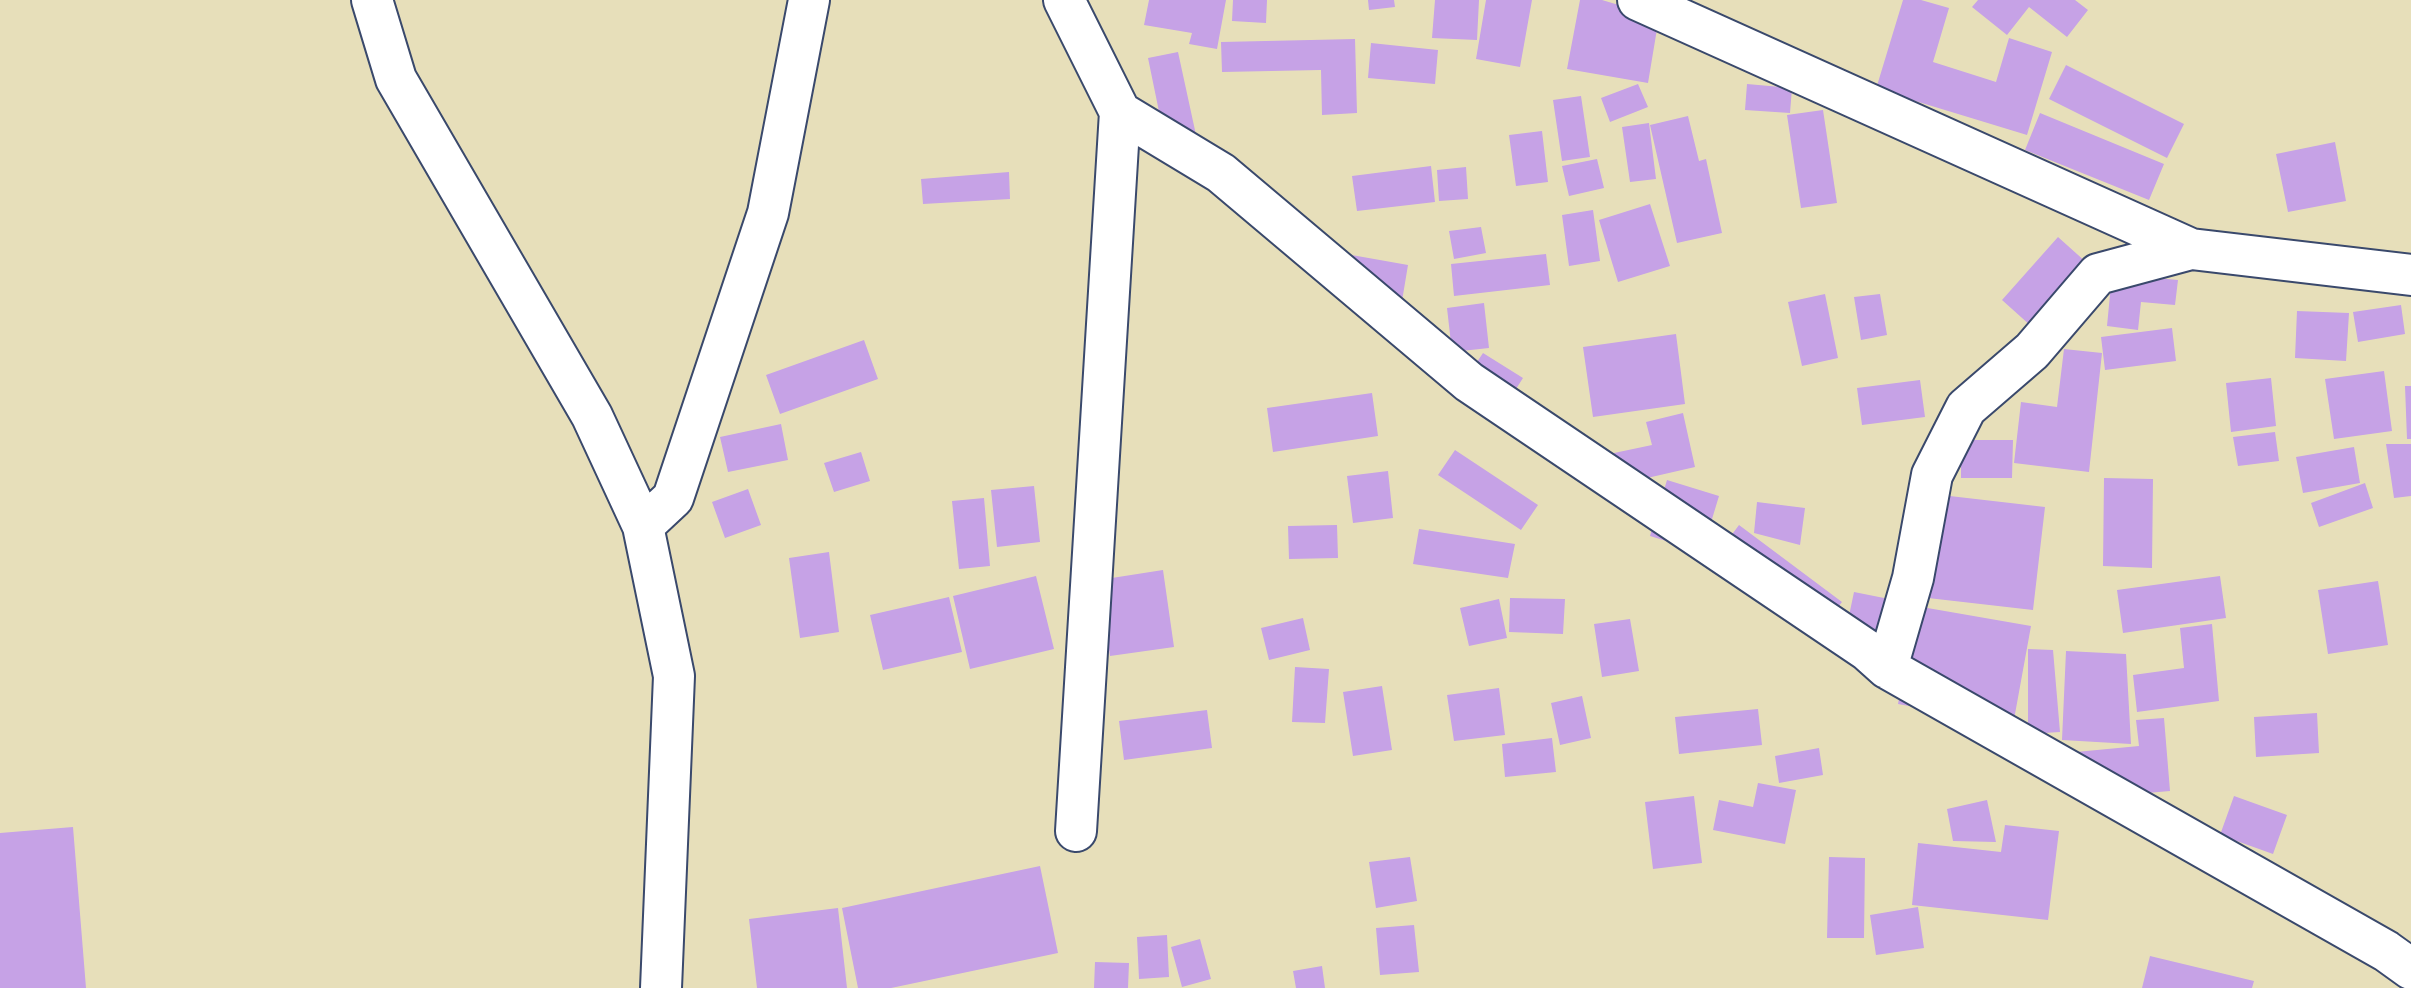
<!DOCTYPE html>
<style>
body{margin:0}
canvas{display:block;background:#e7dfba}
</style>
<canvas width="2411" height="988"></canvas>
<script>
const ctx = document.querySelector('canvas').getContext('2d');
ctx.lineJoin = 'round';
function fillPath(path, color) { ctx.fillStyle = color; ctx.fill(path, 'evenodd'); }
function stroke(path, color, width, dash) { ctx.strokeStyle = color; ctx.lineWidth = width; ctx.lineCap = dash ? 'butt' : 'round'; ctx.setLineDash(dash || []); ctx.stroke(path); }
fillPath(new Path2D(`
 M 1149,0 L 1226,0 L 1217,49 L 1189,44 L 1192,33 L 1144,25 Z
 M 1233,0 L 1267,0 L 1266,23 L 1232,21 Z
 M 1368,0 L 1394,0 L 1395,7 L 1369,10 Z
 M 1435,0 L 1479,0 L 1477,40 L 1432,38 Z
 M 1486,0 L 1532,0 L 1520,67 L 1476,59 Z
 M 1580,0 L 1602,0 L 1659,17 L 1648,83 L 1567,69 Z
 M 1903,0 L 1921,0 L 1949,8 L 1933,62 L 1996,82 L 2009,38 L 2052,52 L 2027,135 L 1876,89 Z
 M 1978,0 L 2075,0 L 2088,10 L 2067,37 L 2029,7 L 2007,35 L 1972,7 Z
 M 1355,39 L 1357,113 L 1322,115 L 1321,70 L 1222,72 L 1221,42 Z
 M 1371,43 L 1438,50 L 1435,84 L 1368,78 Z
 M 1178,52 L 1201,158 L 1170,165 L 1148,58 Z
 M 2066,65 L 2184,124 L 2167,158 L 2049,99 Z
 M 1638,84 L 1648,107 L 1610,122 L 1601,98 Z
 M 1747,84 L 1792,88 L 1790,113 L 1745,110 Z
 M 1581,96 L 1590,157 L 1562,161 L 1553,100 Z
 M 1823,110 L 1837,203 L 1801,208 L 1787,115 Z
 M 2040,113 L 2164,164 L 2149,200 L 2025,150 Z
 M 1688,116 L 1699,161 L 1706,159 L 1722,233 L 1677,243 L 1650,125 Z
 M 1649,123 L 1656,179 L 1630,182 L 1622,127 Z
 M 1542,131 L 1548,182 L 1516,186 L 1509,135 Z
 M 2335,142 L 2346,201 L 2288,212 L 2276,154 Z
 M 1597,159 L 1604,188 L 1569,196 L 1562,166 Z
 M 1431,166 L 1435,202 L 1357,211 L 1352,176 Z
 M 1466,167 L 1468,199 L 1439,201 L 1437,170 Z
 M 1009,172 L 1010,199 L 923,204 L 921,179 Z
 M 1650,204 L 1670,266 L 1618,282 L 1599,220 Z
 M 1593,210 L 1600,261 L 1569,266 L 1562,215 Z
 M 1481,227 L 1486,253 L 1454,259 L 1449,231 Z
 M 2058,237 L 2087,263 L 2031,326 L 2002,300 Z
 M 1346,254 L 1408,265 L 1402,301 Z
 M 1546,254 L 1550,285 L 1454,296 L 1451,264 Z
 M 2112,274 L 2178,280 L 2175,305 L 2141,302 L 2138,330 L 2107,326 Z
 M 1825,294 L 1838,358 L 1802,366 L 1788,302 Z
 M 1880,294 L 1887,335 L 1861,340 L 1854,297 Z
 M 1484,303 L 1489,348 L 1452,352 L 1447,308 Z
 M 2401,305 L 2405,334 L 2358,342 L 2353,312 Z
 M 2297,311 L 2349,313 L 2346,361 L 2295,358 Z
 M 2172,328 L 2176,361 L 2105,370 L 2101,337 Z
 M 1676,334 L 1685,404 L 1593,417 L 1583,347 Z
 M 864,340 L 878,379 L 780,414 L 766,375 Z
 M 2064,349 L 2102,353 L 2089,472 L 2014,463 L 2021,402 L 2057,407 Z
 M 1483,353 L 1523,378 L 1507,403 L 1467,377 Z
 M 2384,371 L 2392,431 L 2334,439 L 2325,379 Z
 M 2271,378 L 2276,426 L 2231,432 L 2226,383 Z
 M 1920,380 L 1925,417 L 1862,425 L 1857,388 Z
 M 2405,386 L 2411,386 L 2411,439 L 2407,439 Z
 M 1372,393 L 1378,436 L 1273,452 L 1267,408 Z
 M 1683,413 L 1695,467 L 1621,484 L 1614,453 L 1652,445 L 1646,422 Z
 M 781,424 L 788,460 L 728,472 L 720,437 Z
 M 2275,432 L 2279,461 L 2238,466 L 2233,437 Z
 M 1961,440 L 2013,440 L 2012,478 L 1961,478 Z
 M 2386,444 L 2411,444 L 2411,496 L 2394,498 Z
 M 2354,447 L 2360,483 L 2303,493 L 2296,457 Z
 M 1455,450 L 1538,505 L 1521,530 L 1438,475 Z
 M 861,452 L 870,481 L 834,492 L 824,463 Z
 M 1388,471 L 1393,518 L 1353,523 L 1347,476 Z
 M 2104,478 L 2153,479 L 2152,568 L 2103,566 Z
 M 1667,480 L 1719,496 L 1702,552 L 1650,536 Z
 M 2365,483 L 2373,508 L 2319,527 L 2311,503 Z
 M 1034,486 L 1040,542 L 997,547 L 991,490 Z
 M 748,489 L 761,525 L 725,538 L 712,502 Z
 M 1941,495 L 2045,507 L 2033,610 L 1928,598 Z
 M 984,498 L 990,566 L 959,569 L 952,501 Z
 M 1757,502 L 1805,508 L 1800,545 L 1754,533 Z
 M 1337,525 L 1338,558 L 1289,559 L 1288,526 Z
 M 1739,525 L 1842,602 L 1817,633 L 1716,556 Z
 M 1419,529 L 1515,544 L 1508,578 L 1413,564 Z
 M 829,552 L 839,632 L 800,638 L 789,558 Z
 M 1163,570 L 1174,647 L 1110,656 L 1099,580 Z
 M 1036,576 L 1054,649 L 970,669 L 953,596 Z
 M 2220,576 L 2226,618 L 2123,633 L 2117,590 Z
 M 2378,581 L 2388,645 L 2328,654 L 2318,590 Z
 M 1854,592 L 1894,600 L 1882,657 L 1842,649 Z
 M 949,597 L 962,652 L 883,670 L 870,615 Z
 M 1510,598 L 1565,599 L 1563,634 L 1509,632 Z
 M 1499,599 L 1507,638 L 1469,646 L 1460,608 Z
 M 1916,606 L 2031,626 L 2013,725 L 1898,704 Z
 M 1303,618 L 1310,650 L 1269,660 L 1261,628 Z
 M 1630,619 L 1639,671 L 1602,677 L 1594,624 Z
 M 2212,624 L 2219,701 L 2137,712 L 2133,675 L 2184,668 L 2180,628 Z
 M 2028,649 L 2053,650 L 2060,732 L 2028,734 Z
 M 2066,651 L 2126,654 L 2131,744 L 2062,740 Z
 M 1295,667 L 1329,669 L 1325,723 L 1292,722 Z
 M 1382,686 L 1392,750 L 1353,756 L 1343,692 Z
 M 1499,688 L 1505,735 L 1454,741 L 1447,695 Z
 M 1582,696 L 1591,738 L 1560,745 L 1551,703 Z
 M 1758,709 L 1762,745 L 1679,754 L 1675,717 Z
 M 1207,710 L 1212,748 L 1124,760 L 1119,721 Z
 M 2317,713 L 2319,753 L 2256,757 L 2254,717 Z
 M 2164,718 L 2170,791 L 2079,799 L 2076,752 L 2139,746 L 2136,720 Z
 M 1552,738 L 1556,772 L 1505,777 L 1502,744 Z
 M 1819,748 L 1823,775 L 1779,783 L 1775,756 Z
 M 1758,783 L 1796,790 L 1785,844 L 1713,830 L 1719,800 L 1753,807 Z
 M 1694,796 L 1702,863 L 1653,869 L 1645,802 Z
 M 2234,796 L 2287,815 L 2273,854 L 2220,835 Z
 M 1987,800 L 1996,842 L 1953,841 L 1947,809 Z
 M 2005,825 L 2059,831 L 2048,920 L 1912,905 L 1918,843 L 2001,852 Z
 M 73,827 L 86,988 L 0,988 L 0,833 Z
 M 1410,857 L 1417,901 L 1376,908 L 1369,862 Z
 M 1829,857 L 1865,858 L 1864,938 L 1827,938 Z
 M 1040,866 L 1058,953 L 891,988 L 858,988 L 842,908 Z
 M 1918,907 L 1924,948 L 1876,955 L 1870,915 Z
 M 838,908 L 847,988 L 757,988 L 749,919 Z
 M 1414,925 L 1419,972 L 1380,975 L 1376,928 Z
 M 1167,935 L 1169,977 L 1139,979 L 1137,937 Z
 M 1200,939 L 1211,979 L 1182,987 L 1171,947 Z
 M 2150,956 L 2254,981 L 2252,988 L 2142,988 Z
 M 1095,962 L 1129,963 L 1128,988 L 1094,988 Z
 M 1322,966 L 1325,988 L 1296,988 L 1293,971 Z`), '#c6a2e6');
const street = new Path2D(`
 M 372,0 L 396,79 L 592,416 L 643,526 L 674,676 L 661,988
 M 1064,0 L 1120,112 L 1221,173 L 1469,382 L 1868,651 L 1887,668 L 2386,951 L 2411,969
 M 1638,0 L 2191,249 L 2411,275
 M 643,526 L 673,498 L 768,213 L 809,0
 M 1887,668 L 1913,578 L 1932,475 L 1966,408 L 2032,351 L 2098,274 L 2191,249
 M 1076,831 L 1120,112`);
stroke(street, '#3a496c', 44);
stroke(street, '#fff', 40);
</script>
